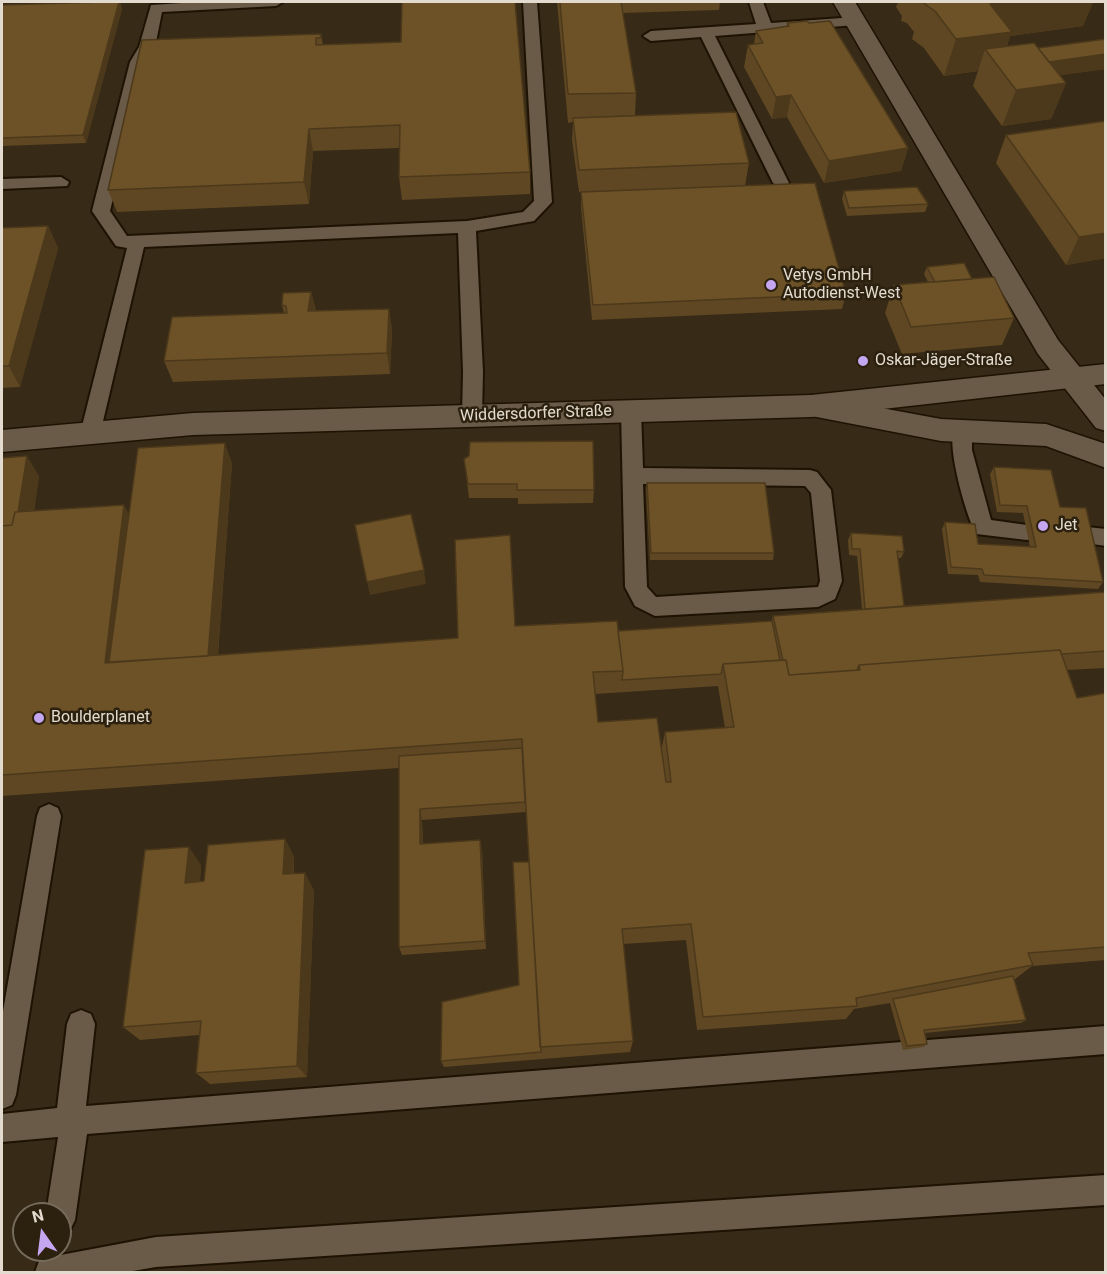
<!DOCTYPE html>
<meta charset="utf-8">
<style>
body{margin:0}
#map{position:relative;width:1107px;height:1274px;overflow:hidden;background:#372a17;font-family:Roboto,sans-serif}
canvas{display:block}
.frame{position:absolute;inset:0;border:3px solid #e3dbcf;pointer-events:none}
.north{position:absolute;left:12px;top:1202px;width:60px;height:60px;box-sizing:border-box;background:#2c200e;border:2px solid #756b5b;border-radius:50%;rotate:346deg;font-size:16px;font-weight:700;line-height:24px;text-align:center;color:#e3dbcf}
.north::after{content:'';display:block;margin:auto;width:21px;height:27px;background:#c5a6f0;clip-path:polygon(50% 0,100% 100%,50% 72%,0 100%)}
</style>
<div id="map">
<canvas width="1107" height="1274"></canvas>
<div class="frame"></div>
<div class="north">N</div>
</div>
<script>
const ctx = document.querySelector('canvas').getContext('2d');
ctx.lineJoin = 'round';
function stroke(path, color, width, dash) { ctx.strokeStyle = color; ctx.lineWidth = width; ctx.lineCap = dash ? 'butt' : 'round'; ctx.setLineDash(dash || []); ctx.stroke(path); }
function fillPath(path, color) { ctx.fillStyle = color; ctx.fill(path, 'evenodd'); }
function label(font, color, halo, rows, align = 'center') {
  ctx.font = font + ' Roboto,sans-serif'; ctx.lineWidth = 5; ctx.setLineDash([]); ctx.textBaseline = 'middle'; ctx.strokeStyle = halo; ctx.fillStyle = color; for (const [text, x, y, turn = 0] of rows) {
    ctx.save(); ctx.translate(x, y); ctx.rotate((+turn || 0) * Math.PI / 180); ctx.textAlign = isNaN(turn) ? turn : align; if (halo) ctx.strokeText(text, 0, 0); ctx.fillText(text, 0, 0); ctx.restore();
  }
}
const service = new Path2D(`
 M 198,2 L 283,2 L 276,6 L 162,12 L 155,47 L 146,62 L 110,211 L 127,236 L 467,221 L 523,212 L 534,201 L 523,2 L 537,2 L 552,202 L 534,221 L 476,231 L 483,372 L 482,416 L 479,421 L 472,423 L 465,421 L 462,416 L 463,372 L 458,233 L 144,247 L 100,434 L 97,439 L 90,442 L 83,439 L 80,434 L 127,248 L 116,246 L 92,211 L 130,62 L 139,47 L 151,5 Z
 M 749,2 L 763,2 L 771,23 L 856,17 L 863,21 L 856,25 L 715,36 L 789,183 L 781,188 L 773,183 L 701,37 L 651,41 L 643,36 L 651,31 L 756,24 Z
 M 61,177 L 69,182 L 67,186 L 2,189 L 2,179 Z
 M 631,404 L 638,406 L 641,411 L 643,468 L 810,470 L 817,472 L 831,490 L 842,581 L 835,599 L 818,607 L 655,616 L 635,606 L 625,587 L 621,411 L 624,406 ZM 643,484 L 805,486 L 811,493 L 820,581 L 818,587 L 656,597 L 647,587 Z
 M 962,423 L 969,426 L 972,431 L 972,450 L 991,520 L 1034,526 L 1038,532 L 1034,538 L 1027,540 L 976,534 C 966,515 945,443 955,426 Z
 M 1087,527 L 1106,529 L 1106,546 L 1079,542 L 1076,536 L 1079,530 Z
 M 49,804 L 58,808 L 61,816 L 16,1095 L 12,1105 L 2,1109 L 2,1017 L 37,816 L 40,808 Z
 M 81,1010 L 91,1014 L 95,1024 L 86,1106 L 1106,1026 L 1106,1054 L 87,1134 L 75,1220 L 70,1230 L 60,1235 L 60,1214 L 46,1214 L 58,1137 L 2,1142 L 2,1114 L 57,1108 L 67,1024 L 71,1014 Z
 M 1106,1175 L 1106,1205 L 156,1267 L 127,1272 L 35,1272 L 39,1261 L 50,1257 L 156,1237 Z`);
const minor = new Path2D(`
 M 811,395 L 941,419 L 1046,424 L 1106,444 L 1106,468 L 1046,446 L 941,441 L 801,414 L 797,406 L 801,398 Z`);
const tertiary = new Path2D(`
 M 833,2 L 855,2 L 1058,340 L 1106,400 L 1106,431 L 1096,428 L 1038,354 Z`);
const secondary = new Path2D(`
 M 1106,364 L 1106,384 L 811,417 L 193,435 L 2,452 L 2,430 L 193,413 L 811,395 Z`);
stroke(service, '#1e1202', 4);
stroke(minor, '#1e1202', 3);
stroke(tertiary, '#1e1202', 3);
stroke(secondary, '#1e1202', 3);
fillPath(service, '#695b47');
fillPath(minor, '#695b47');
fillPath(tertiary, '#695b47');
fillPath(secondary, '#695b47');
fillPath(new Path2D(`
 M 120,2 L 122,9 L 86,143 L 2,146 L 2,5 Z
 M 557,2 L 720,2 L 719,10 L 623,13 L 636,93 L 635,116 L 749,163 L 745,186 L 579,192 L 572,140 L 573,122 L 568,123 Z
 M 898,2 L 1093,2 L 1083,26 L 1010,36 L 1007,46 L 1038,48 L 1106,39 L 1106,69 L 1060,75 L 1066,83 L 1051,119 L 1002,126 L 973,86 L 978,71 L 944,76 L 924,48 L 912,39 L 914,32 L 907,23 L 901,21 L 902,16 L 896,7 Z
 M 787,23 L 809,23 L 908,148 L 901,171 L 824,183 L 787,117 L 772,119 L 744,67 L 748,45 L 754,44 L 756,31 L 787,27 Z
 M 321,34 L 323,45 L 530,172 L 530,194 L 402,200 L 399,177 L 399,148 L 313,151 L 309,204 L 117,212 L 108,190 Z
 M 1006,135 L 1106,258 L 1066,265 L 996,163 Z
 M 844,191 L 928,204 L 925,212 L 847,216 L 842,199 Z
 M 581,192 L 846,294 L 842,309 L 592,320 L 581,208 Z
 M 48,226 L 58,248 L 20,387 L 2,388 L 2,228 Z
 M 927,267 L 972,279 L 1014,318 L 1002,345 L 902,354 L 885,313 L 894,285 L 928,282 L 924,274 Z
 M 311,292 L 316,311 L 389,309 L 392,330 L 390,374 L 173,382 L 164,361 L 284,313 L 282,305 Z
 M 2,458 L 39,476 L 34,511 L 129,514 L 232,463 L 218,655 L 458,638 L 515,626 L 618,631 L 772,621 L 773,616 L 862,609 L 857,556 L 849,555 L 848,540 L 851,533 L 904,552 L 901,558 L 898,558 L 904,606 L 1106,592 L 1106,668 L 1067,670 L 1077,698 L 1106,693 L 1106,960 L 1032,966 L 1014,980 L 1026,1020 L 1021,1023 L 925,1033 L 927,1044 L 923,1047 L 903,1050 L 890,1003 L 854,1009 L 846,1019 L 697,1030 L 686,940 L 623,944 L 633,1041 L 630,1052 L 444,1067 L 441,1061 L 519,985 L 529,862 L 526,812 L 422,820 L 423,844 L 482,849 L 486,949 L 402,955 L 399,947 L 399,768 L 2,796 ZM 718,686 L 725,728 L 665,732 L 661,751 L 598,722 L 595,694 Z
 M 464,459 L 594,490 L 593,503 L 518,504 L 518,498 L 469,498 Z
 M 994,467 L 1060,507 L 1103,582 L 1098,589 L 980,582 L 978,575 L 948,574 L 942,529 L 945,522 L 978,544 L 1030,547 L 1023,513 L 997,512 L 990,474 Z
 M 647,483 L 774,553 L 773,560 L 650,560 L 646,490 Z
 M 285,839 L 294,857 L 294,873 L 314,890 L 307,1077 L 210,1084 L 196,1073 L 199,1035 L 140,1040 L 123,1027 L 201,865 L 200,882 L 204,881 Z`), '#5e4722');
fillPath(new Path2D(`
 M 120,2 L 122,9 L 86,143 L 83,135 Z
 M 1008,2 L 1093,2 L 1083,26 L 1010,36 L 999,68 L 985,49 L 978,71 L 944,76 L 956,39 L 990,4 Z
 M 1106,54 L 1106,69 L 1027,80 L 1033,64 Z
 M 1066,83 L 1051,119 L 1002,126 L 1016,90 Z
 M 791,95 L 787,117 L 772,119 L 776,97 Z
 M 309,129 L 313,151 L 309,204 L 304,182 Z
 M 908,148 L 901,171 L 824,183 L 829,161 Z
 M 48,226 L 58,248 L 20,387 L 9,366 Z
 M 1106,233 L 1106,258 L 1066,265 L 1079,237 Z
 M 311,292 L 316,314 L 308,311 Z
 M 389,309 L 392,330 L 390,374 L 387,353 Z
 M 225,443 L 232,463 L 216,678 L 208,661 Z
 M 27,456 L 39,476 L 28,549 L 15,530 Z
 M 124,505 L 137,529 L 109,667 L 105,663 Z
 M 424,570 L 426,584 L 370,595 L 367,582 Z
 M 420,809 L 422,820 L 423,854 L 420,844 Z
 M 285,839 L 294,857 L 293,891 L 283,874 Z
 M 480,840 L 482,849 L 486,949 L 485,941 Z
 M 189,847 L 201,865 L 198,899 L 185,883 Z
 M 305,873 L 314,890 L 307,1077 L 297,1066 Z`), '#4c391b');
const building = new Path2D(`
 M 103,2 L 119,2 L 83,135 L 2,138 L 2,5 Z
 M 402,2 L 515,2 L 530,172 L 399,177 L 400,125 L 309,129 L 304,182 L 108,190 L 142,40 L 321,34 L 320,38 L 316,38 L 316,45 L 401,42 Z
 M 560,2 L 621,2 L 636,93 L 568,94 Z
 M 922,2 L 1008,2 L 990,4 L 1012,32 L 956,39 L 935,11 Z
 M 807,21 L 809,23 L 830,21 L 908,148 L 829,161 L 791,95 L 776,97 L 748,45 L 763,43 L 756,31 L 789,26 L 787,23 Z
 M 1106,39 L 1106,54 L 1049,62 L 1038,48 Z
 M 1034,43 L 1066,83 L 1016,90 L 985,49 Z
 M 736,112 L 749,163 L 579,170 L 573,118 Z
 M 1106,121 L 1106,233 L 1079,237 L 1006,135 Z
 M 815,183 L 846,294 L 593,305 L 581,192 Z
 M 917,187 L 928,204 L 849,208 L 844,191 Z
 M 48,226 L 9,366 L 2,366 L 2,228 Z
 M 964,263 L 972,279 L 935,282 L 927,267 Z
 M 994,277 L 1014,318 L 911,327 L 894,285 Z
 M 311,292 L 308,311 L 389,309 L 387,353 L 164,361 L 172,317 L 287,313 L 286,306 L 282,305 L 283,293 Z
 M 593,441 L 594,490 L 517,490 L 517,484 L 468,484 L 464,459 L 469,456 L 470,442 Z
 M 225,443 L 208,656 L 109,662 L 138,448 Z
 M 27,456 L 18,512 L 15,512 L 12,525 L 2,526 L 2,458 Z
 M 994,467 L 1051,470 L 1060,507 L 1086,508 L 1103,582 L 984,575 L 982,569 L 951,567 L 945,522 L 975,524 L 978,544 L 1036,547 L 1027,506 L 1000,505 Z
 M 647,483 L 765,483 L 774,553 L 651,553 Z
 M 124,505 L 105,663 L 458,638 L 455,540 L 510,535 L 515,626 L 617,621 L 623,671 L 593,672 L 598,722 L 657,718 L 666,782 L 671,782 L 665,732 L 734,727 L 723,664 L 786,660 L 789,675 L 860,670 L 859,665 L 1060,650 L 1077,698 L 1106,693 L 1106,947 L 1028,953 L 1033,965 L 856,998 L 857,1006 L 703,1017 L 691,924 L 622,929 L 633,1041 L 540,1047 L 522,739 L 2,775 L 2,526 L 12,525 L 15,512 Z
 M 411,514 L 424,570 L 367,582 L 355,525 Z
 M 851,533 L 902,536 L 904,552 L 897,551 L 904,606 L 865,609 L 860,549 L 852,549 Z
 M 1106,592 L 1106,651 L 1062,654 L 1060,650 L 859,665 L 857,670 L 789,675 L 786,660 L 783,660 L 773,616 Z
 M 772,621 L 780,660 L 723,664 L 721,674 L 622,680 L 623,671 L 618,631 Z
 M 522,748 L 525,802 L 420,809 L 420,844 L 480,840 L 485,941 L 399,947 L 399,756 Z
 M 285,839 L 283,874 L 305,873 L 297,1066 L 196,1073 L 201,1021 L 123,1027 L 145,850 L 189,847 L 185,883 L 204,881 L 208,845 Z
 M 513,862 L 529,862 L 541,1052 L 441,1061 L 442,1002 L 519,985 Z
 M 1013,976 L 1026,1020 L 924,1030 L 927,1044 L 907,1046 L 893,999 Z`);
fillPath(building, '#6d5227');
stroke(building, '#4c391b', 1.5);
for (const [x, y, r, color] of [
 [771,285,6,"#c5a6f0"],
 [863,361,6,"#c5a6f0"],
 [1043,526,6,"#c5a6f0"],
 [39,718,6,"#c5a6f0"]
]) { const dot = new Path2D(); dot.arc(x, y, r, 0, 2 * Math.PI); ctx.fillStyle = color; ctx.fill(dot); stroke(dot, '#2c200e', 2); }
label('16px', '#e3dbcf', '#2c200e', [
 ["Vetys GmbH",783,276],
 ["Autodienst-West",783,294],
 ["Oskar-Jäger-Straße",875,361],
 ["Jet",1055,526],
 ["Boulderplanet",51,718]
], 'left');
label('16px', '#e3dbcf', '#2c200e', [
 ["Widdersdorfer Straße",536,414,-2]
]);
</script>
